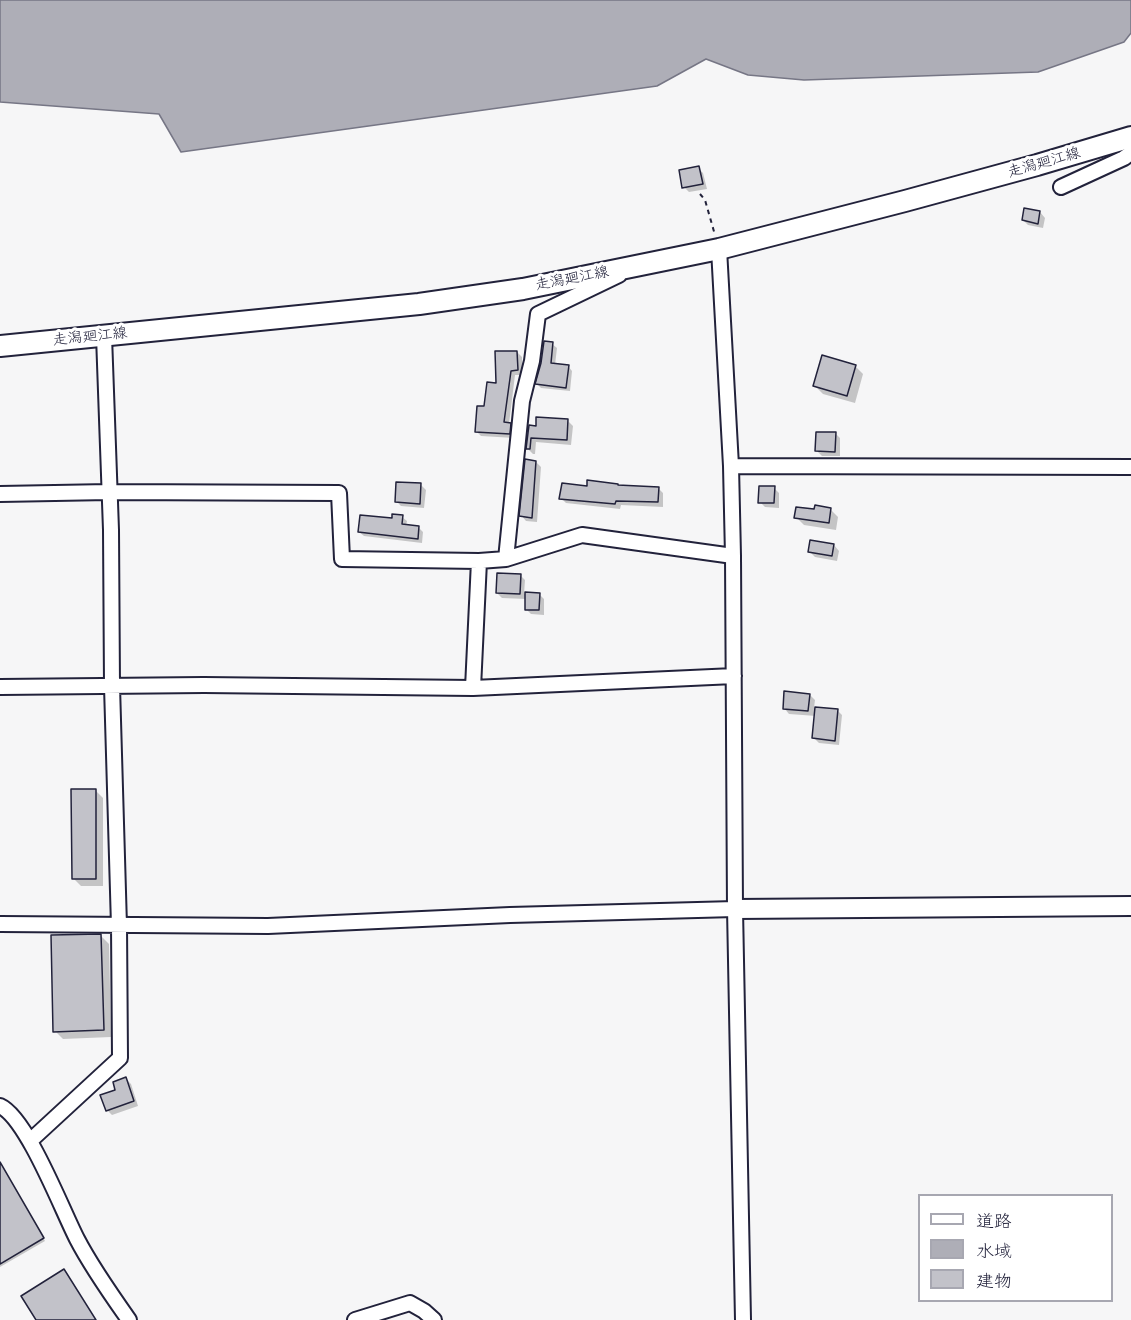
<!DOCTYPE html>
<meta charset="utf-8">
<style>
body{margin:0}
#map{position:relative;width:1131px;height:1320px;overflow:hidden;background:#f6f6f7;font-family:"Balsamiq Sans","Klee One",sans-serif}
canvas{display:block}
.legend{position:absolute;left:918px;top:1194px;width:195px;height:108px;box-sizing:border-box;background:#fff;border:2px solid #a7a7b1;margin:0;padding:8px 10px;list-style:none;font-size:18px;color:#22223b}
.legend li{display:flex;align-items:center;gap:12px;height:30px}
.legend b{width:30px;border:2px solid #a7a7b1}
</style>
<div id="map">
<canvas width="1131" height="1320"></canvas>
<ul class="legend">
<li><b style="height:8px;background:#fff"></b>道路</li>
<li><b style="height:16px;background:#aeaeb7"></b>水域</li>
<li><b style="height:16px;background:#c2c2c9"></b>建物</li>
</ul>
</div>
<script>
const ctx = document.querySelector('canvas').getContext('2d');
ctx.lineJoin = 'round';
function fillPath(path, color) { ctx.fillStyle = color; ctx.fill(path, 'evenodd'); }
function stroke(path, color, width, dash) { ctx.strokeStyle = color; ctx.lineWidth = width; ctx.lineCap = dash ? 'butt' : 'round'; ctx.setLineDash(dash || []); ctx.stroke(path); }
function label(font, color, halo, rows, align = 'center') {
  ctx.font = font + ' "Balsamiq Sans","Klee One",sans-serif'; ctx.lineWidth = 6; ctx.setLineDash([]); ctx.textBaseline = 'middle'; ctx.strokeStyle = halo; ctx.fillStyle = color; for (const [text, x, y, turn = 0] of rows) {
    ctx.save(); ctx.translate(x, y); ctx.rotate((+turn || 0) * Math.PI / 180); ctx.textAlign = isNaN(turn) ? turn : align; if (halo) ctx.strokeText(text, 0, 0); ctx.fillText(text, 0, 0); ctx.restore();
  }
}
const water = new Path2D(`
 M 0,0 L 1131,0 L 1131,33 L 1124,42 L 1038,72 L 804,80 L 748,75 L 706,59 L 657,86 L 181,152 L 159,114 L 0,102 Z`);
fillPath(water, '#aeaeb7');
stroke(water, '#767685', 1.5);
fillPath(new Path2D(`
 M 698,168 L 703,173 L 707,189 L 689,192 L 684,187 Z
 M 1040,212 L 1045,218 L 1043,228 L 1028,225 L 1023,220 Z
 M 552,344 L 557,348 L 555,365 L 568,366 L 572,371 L 570,391 L 541,388 L 537,384 Z
 M 517,352 L 522,357 L 522,375 L 515,375 L 509,424 L 515,429 L 514,438 L 481,436 L 477,432 L 486,408 Z
 M 855,366 L 863,374 L 855,403 L 823,394 L 815,386 Z
 M 568,421 L 573,426 L 571,445 L 536,442 L 535,454 L 533,454 L 528,449 L 530,427 L 537,427 Z
 M 835,433 L 840,438 L 840,456 L 822,456 L 817,451 Z
 M 536,462 L 541,467 L 537,522 L 526,521 L 521,515 Z
 M 421,485 L 426,490 L 424,508 L 401,506 L 396,501 Z
 M 617,485 L 658,488 L 663,493 L 663,507 L 621,505 L 620,509 L 566,503 L 561,498 L 588,488 Z
 M 774,488 L 779,493 L 779,508 L 765,507 L 760,502 Z
 M 830,509 L 838,517 L 836,530 L 804,525 L 796,517 L 815,511 Z
 M 402,517 L 407,521 L 406,526 L 418,527 L 423,532 L 422,543 L 364,536 L 359,532 Z
 M 834,545 L 839,551 L 837,561 L 815,557 L 810,552 Z
 M 520,575 L 525,580 L 524,594 L 539,594 L 544,599 L 544,615 L 531,614 L 526,609 L 526,599 L 502,598 L 497,593 Z
 M 810,695 L 815,700 L 814,708 L 837,710 L 842,715 L 839,745 L 819,743 L 814,738 L 816,716 L 789,714 L 784,708 Z
 M 95,790 L 103,798 L 103,886 L 81,886 L 73,878 Z
 M 101,936 L 109,944 L 111,1037 L 63,1039 L 55,1031 Z
 M 126,1079 L 131,1084 L 138,1106 L 112,1115 L 107,1110 L 117,1091 Z
 M 0,1174 L 6,1174 L 45,1241 L 0,1267 Z`), '#0003');
const building = new Path2D(`
 M 699,166 L 703,184 L 682,188 L 679,170 Z
 M 1024,208 L 1040,211 L 1038,224 L 1022,220 Z
 M 544,341 L 553,342 L 551,363 L 569,365 L 566,388 L 535,384 L 541,363 Z
 M 495,351 L 517,351 L 518,370 L 511,371 L 504,422 L 511,423 L 510,434 L 475,432 L 477,406 L 484,406 L 487,382 L 496,383 Z
 M 822,355 L 856,365 L 847,396 L 813,386 Z
 M 536,417 L 568,419 L 567,440 L 531,438 L 530,449 L 526,449 L 529,425 L 536,426 Z
 M 816,432 L 836,432 L 835,452 L 815,451 Z
 M 525,459 L 536,461 L 532,518 L 519,516 Z
 M 587,480 L 618,484 L 618,485 L 659,487 L 658,502 L 616,501 L 615,504 L 559,499 L 562,483 L 587,486 Z
 M 396,482 L 421,483 L 420,504 L 395,502 Z
 M 759,486 L 775,486 L 774,503 L 758,503 Z
 M 815,505 L 831,508 L 829,523 L 794,518 L 796,507 L 814,509 Z
 M 392,514 L 403,515 L 402,524 L 419,526 L 418,539 L 358,532 L 360,515 L 392,518 Z
 M 810,540 L 834,544 L 832,556 L 808,552 Z
 M 497,573 L 521,574 L 520,594 L 496,593 Z
 M 525,592 L 540,593 L 539,610 L 525,610 Z
 M 784,691 L 810,694 L 808,711 L 783,709 Z
 M 815,707 L 838,709 L 835,741 L 812,738 Z
 M 71,789 L 96,789 L 96,879 L 72,879 Z
 M 101,934 L 104,1030 L 53,1032 L 51,935 Z
 M 126,1077 L 134,1101 L 106,1111 L 100,1095 L 115,1090 L 113,1082 Z
 M 0,1162 L 44,1238 L 0,1264 Z
 M 64,1269 L 96,1320 L 36,1320 L 21,1296 Z`);
fillPath(building, '#c2c2c9');
stroke(building, '#22223b', 1.5);
const minor = new Path2D(`
 M 1061,187 L 1124,158 L 1131,153
 M 719,249 L 731,466 L 733,556 L 735,909 L 743,1320
 M 731,466 L 1131,467
 M 0,494 L 109,492 L 339,493 L 342,559 L 479,561 L 506,559 L 582,535 L 733,556
 M 506,559 L 522,401 L 532,361 L 538,314 L 619,275
 M 0,687 L 204,685 L 473,688 L 734,676
 M 473,688 L 479,561
 M 0,924 L 268,926 L 510,915 L 735,909
 M 0,1106 C 27,1118 62,1210 77,1239 C 91,1266 112,1296 129,1320
 M 30,1141 L 120,1058 L 119,926 L 112,686 L 111,530 L 104,336
 M 355,1320 L 410,1303 L 424,1311 L 434,1320`);
const tertiary = new Path2D(`
 M 735,909 L 1131,906`);
const secondary = new Path2D(`
 M 0,346 L 419,304 L 523,289 L 719,249 L 905,201 L 1037,165 L 1131,137`);
stroke(minor, '#22223b', 18);
stroke(tertiary, '#22223b', 22);
stroke(secondary, '#22223b', 24);
stroke(new Path2D(`
 M 700,194 L 705,200 L 715,235`), '#22223b', 2, [4.5, 4.5]);
stroke(minor, '#fff', 14);
stroke(tertiary, '#fff', 18);
stroke(secondary, '#fff', 20);
label('15px', '#22223b', '#fff', [
 ["走潟廻江線",1044,163,-16],
 ["走潟廻江線",572,279,-11],
 ["走潟廻江線",90,337,-6]
]);
</script>
